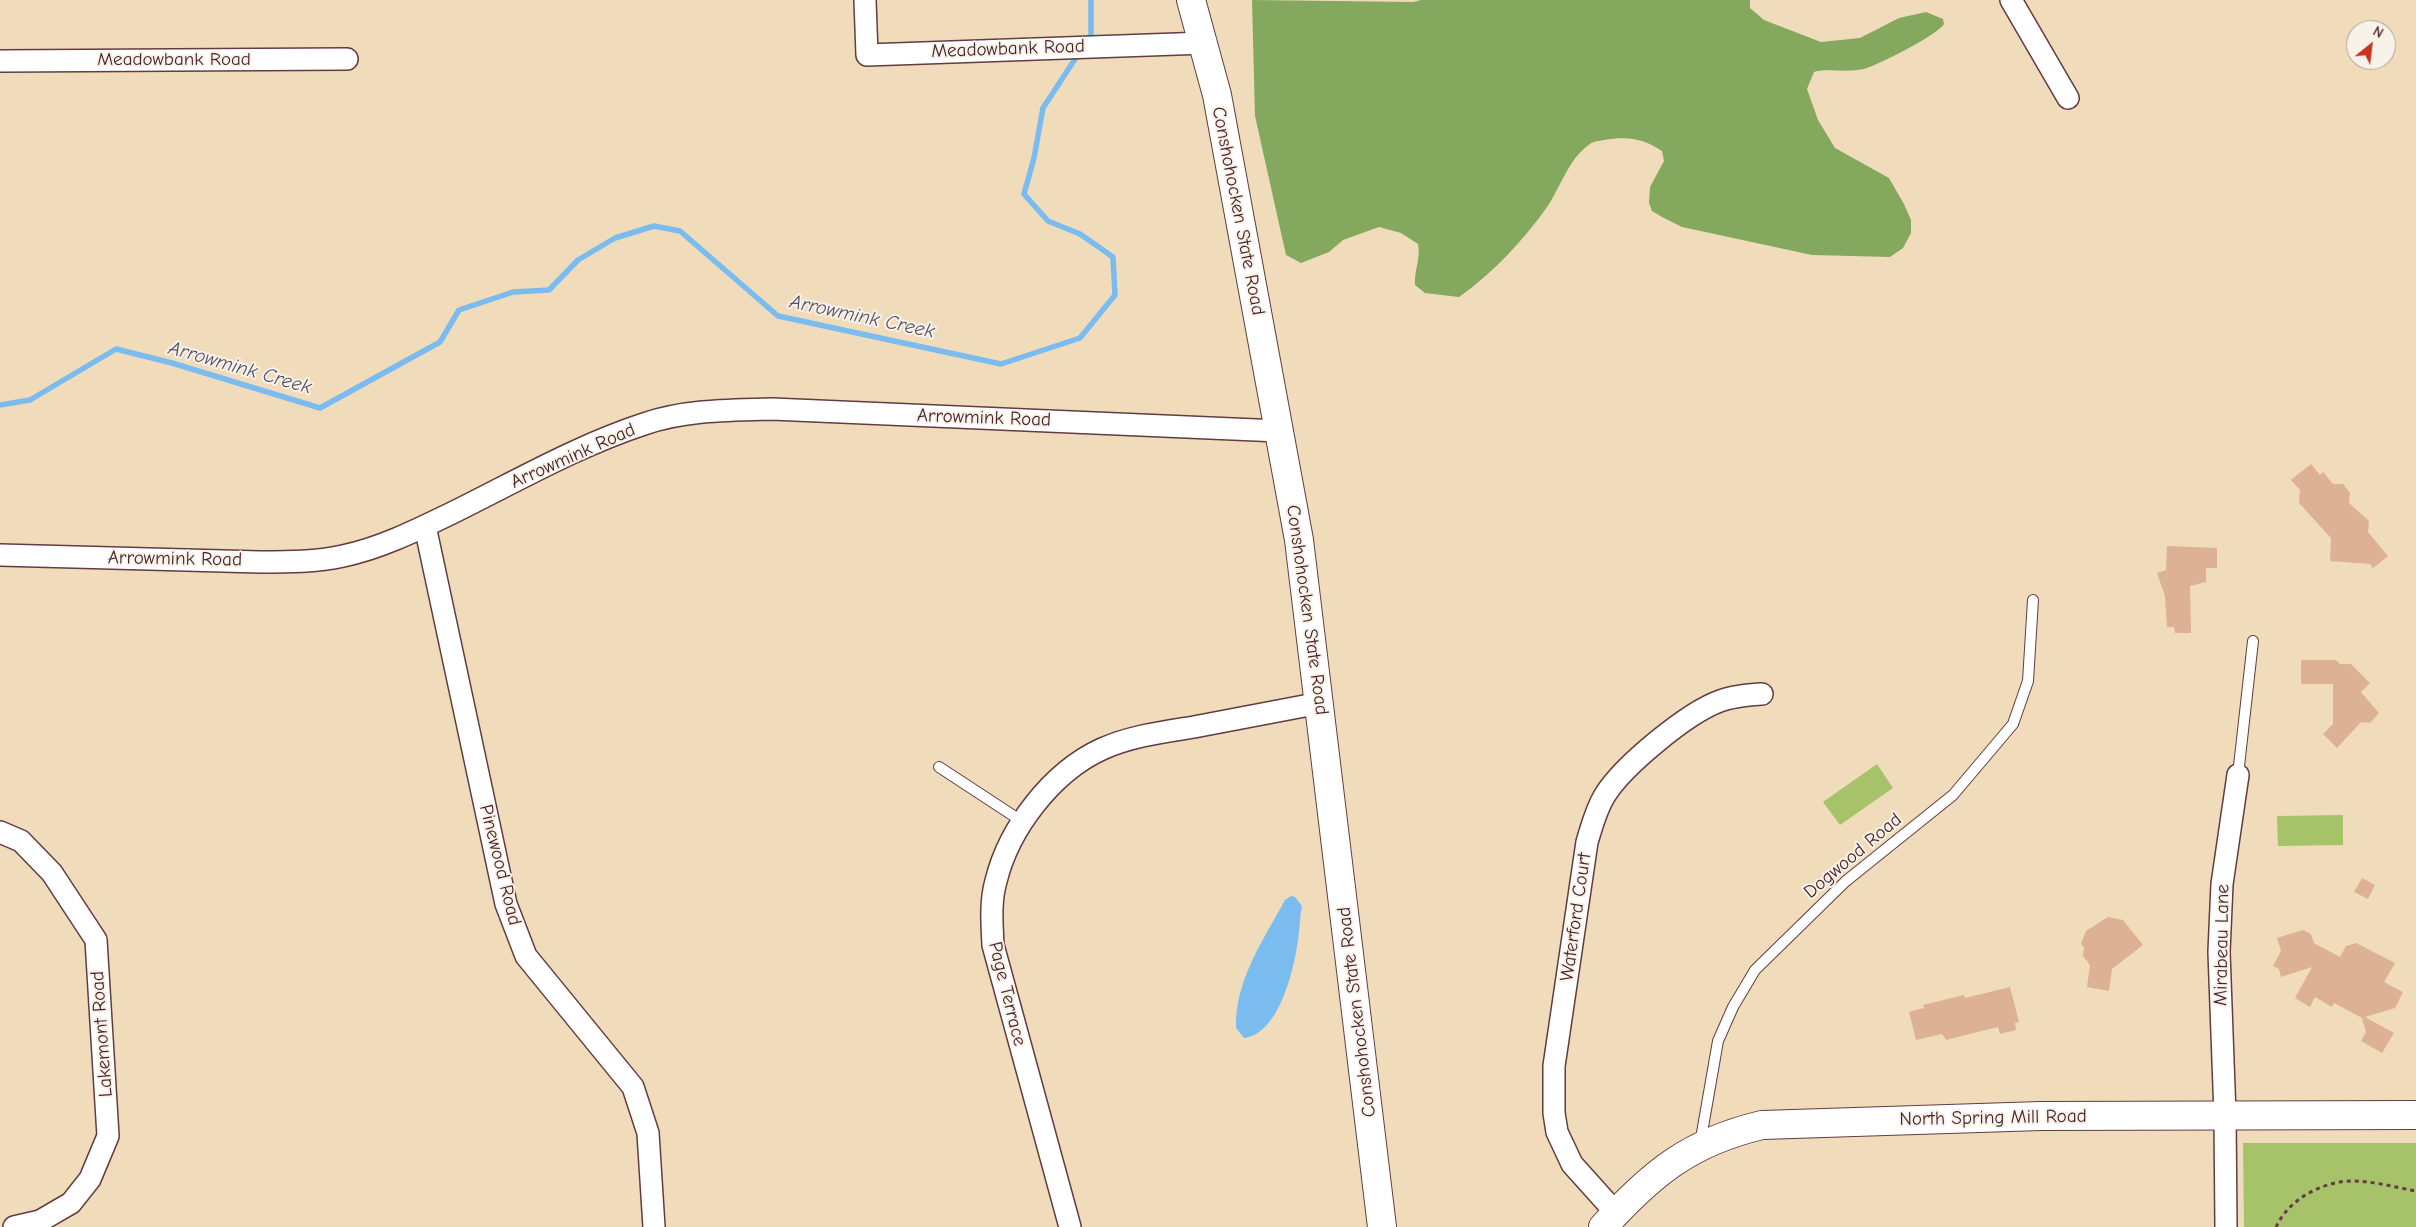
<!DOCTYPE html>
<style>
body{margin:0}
#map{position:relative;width:2416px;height:1227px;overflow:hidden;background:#f0dcbb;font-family:"Comic Neue",sans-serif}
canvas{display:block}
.north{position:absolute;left:2346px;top:20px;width:50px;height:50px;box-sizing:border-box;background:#f7f3e8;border:1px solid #b29e9c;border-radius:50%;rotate:29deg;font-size:14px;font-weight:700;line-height:20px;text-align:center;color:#4a1f2b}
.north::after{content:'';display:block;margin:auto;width:18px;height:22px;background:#c8321e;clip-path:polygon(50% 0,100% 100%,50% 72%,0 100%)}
</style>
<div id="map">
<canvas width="2416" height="1227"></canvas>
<div class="north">N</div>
</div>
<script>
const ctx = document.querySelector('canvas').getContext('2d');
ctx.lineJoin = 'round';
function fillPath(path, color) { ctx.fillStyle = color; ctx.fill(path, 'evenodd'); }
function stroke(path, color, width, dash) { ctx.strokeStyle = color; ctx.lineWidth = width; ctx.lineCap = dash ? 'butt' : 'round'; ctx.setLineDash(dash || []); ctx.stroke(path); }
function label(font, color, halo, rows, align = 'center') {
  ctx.font = font + ' "Comic Neue",sans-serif'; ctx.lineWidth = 4; ctx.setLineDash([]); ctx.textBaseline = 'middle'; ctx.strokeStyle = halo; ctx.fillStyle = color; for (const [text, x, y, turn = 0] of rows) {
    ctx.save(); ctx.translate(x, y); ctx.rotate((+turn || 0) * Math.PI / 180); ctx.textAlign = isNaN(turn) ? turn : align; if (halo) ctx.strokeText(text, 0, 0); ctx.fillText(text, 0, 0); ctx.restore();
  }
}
fillPath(new Path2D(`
 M 1877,764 L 1893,788 L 1840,825 L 1823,802 Z
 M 2343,815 L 2343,845 L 2278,846 L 2277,816 Z
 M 2243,1143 L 2416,1143 L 2416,1227 L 2244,1227 Z`), '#a6c36a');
fillPath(new Path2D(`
 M 1252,0 L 1413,2 L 1421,0 L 1750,0 L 1750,8 L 1764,20 L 1821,42 L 1860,38 L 1899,18 L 1926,12 L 1943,19 L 1944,24 C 1936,36 1878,65 1864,69 C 1846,73 1829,68 1814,72 L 1807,89 L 1818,120 L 1835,148 L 1889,178 L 1904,204 L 1911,220 L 1911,233 L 1903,248 L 1890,257 L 1812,255 L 1682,227 L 1662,217 L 1652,211 L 1649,203 L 1650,187 L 1664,161 L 1662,151 C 1643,138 1627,136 1604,140 C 1600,141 1593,141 1590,144 C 1568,159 1561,187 1547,207 C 1523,241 1493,273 1459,297 L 1425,293 L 1415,285 C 1414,270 1421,258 1418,244 L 1401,233 L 1379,227 L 1343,240 L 1329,252 L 1301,263 L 1286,255 L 1255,116 Z`), '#84a95e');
fillPath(new Path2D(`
 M 1291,896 L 1295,897 L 1302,906 C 1300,915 1300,923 1299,932 C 1296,962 1281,1034 1244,1038 L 1236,1028 C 1235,980 1263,941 1285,900 Z`), '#7bbcf0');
stroke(new Path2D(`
 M 1086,43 L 1091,35 L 1091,0
 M 0,405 L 30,400 L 116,349 L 172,363 L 320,408 L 440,342 L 459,310 L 513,292 L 549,290 L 578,260 L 615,238 L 654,226 L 680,231 L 778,316 L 1001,364 L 1080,338 L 1115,295 L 1113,257 L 1080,234 L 1048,221 L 1024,194 L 1034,158 L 1043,108 L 1079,53`), '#7bbcf0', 5.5);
fillPath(new Path2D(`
 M 2311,464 L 2320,475 L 2323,472 L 2333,484 L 2343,484 L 2350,493 L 2349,503 L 2369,521 L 2368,532 L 2388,556 L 2373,568 L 2370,564 L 2330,561 L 2331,538 L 2299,503 L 2300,490 L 2291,480 Z
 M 2167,546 L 2217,548 L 2217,568 L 2206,568 L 2206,582 L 2190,586 L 2191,633 L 2175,633 L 2174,627 L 2167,627 L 2165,596 L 2157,573 L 2166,570 Z
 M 2301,660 L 2336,660 L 2340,664 L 2351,664 L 2370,683 L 2361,692 L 2379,713 L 2370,723 L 2361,722 L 2337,748 L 2323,734 L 2333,724 L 2333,684 L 2301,684 Z
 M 2362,878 L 2375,885 L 2368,899 L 2354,892 Z
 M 2108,917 L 2123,920 L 2143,945 L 2112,969 L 2109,991 L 2087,987 L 2090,965 L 2083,956 L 2084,947 L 2081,944 L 2086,931 Z
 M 2303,930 L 2311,934 L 2314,943 L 2340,957 L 2346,946 L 2356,943 L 2395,963 L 2384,982 L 2403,992 L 2395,1008 L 2365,1017 L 2394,1033 L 2382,1053 L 2361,1041 L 2366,1032 L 2362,1018 L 2334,1003 L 2332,1007 L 2315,997 L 2310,1007 L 2295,998 L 2312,967 L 2281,977 L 2279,969 L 2273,966 L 2281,951 L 2277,938 Z
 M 2010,987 L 2019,1022 L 2015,1023 L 2016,1030 L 2000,1034 L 1998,1027 L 1946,1040 L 1942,1034 L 1916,1040 L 1909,1012 L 1924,1008 L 1923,1005 L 1964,995 L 1965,998 Z`), '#dcb194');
const lane = new Path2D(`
 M 939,767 L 1023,822
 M 2238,775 L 2253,641
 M 1700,1144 L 1718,1041 L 1733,1007 L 1755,970 L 1846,881 L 1953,795 L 2013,724 L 2028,681 L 2033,600`);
const street = new Path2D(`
 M 865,0 L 867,55 L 1205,43
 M 2011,0 L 2068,98
 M 0,61 L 347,59
 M 425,526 L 506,904 L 526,956 L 633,1087 L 648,1133 L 654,1227
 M 0,555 L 260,562 C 288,562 316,562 343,556 C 381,548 417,530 452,513 C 515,482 577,446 644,424 C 684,410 729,410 772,409 L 1279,431
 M 0,832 L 21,841 L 52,873 L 96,940 L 108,1136 L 90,1179 L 71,1203 L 40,1221 L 14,1227
 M 1616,1213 L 1572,1164 L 1557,1132 L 1554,1113 L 1554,1066 L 1587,842 C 1592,826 1596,809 1605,795 C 1623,766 1687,713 1720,701 C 1733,696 1748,695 1762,694
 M 1070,1227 L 993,945 C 992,924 990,902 996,881 C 1009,828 1052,772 1102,749 C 1131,736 1163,732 1194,727 C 1236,719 1278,711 1320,703
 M 2226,1227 L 2225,1115 L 2219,952 L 2222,884 L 2238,775`);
const secondary = new Path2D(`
 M 1191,0 L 1217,95 L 1299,540 L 1382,1227
 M 1603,1227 C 1652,1173 1690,1142 1762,1125 L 2041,1116 L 2416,1115`);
stroke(lane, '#633b41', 12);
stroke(street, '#633b41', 24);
stroke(secondary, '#633b41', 30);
stroke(new Path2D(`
 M 2276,1227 C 2288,1202 2313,1187 2340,1182 C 2363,1178 2393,1187 2416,1191`), '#633b41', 3, [4, 4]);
stroke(lane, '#fff', 10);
stroke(street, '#fff', 21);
stroke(secondary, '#fff', 28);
label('19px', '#4a1f2b', '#f7f3e8', [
 ["Meadowbank Road",1008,49,-2],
 ["Meadowbank Road",174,60],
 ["Conshohocken State Road",1238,211,79],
 ["Arrowmink Road",984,418,2],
 ["Arrowmink Road",573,456,-24],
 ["Arrowmink Road",175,559,1],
 ["Conshohocken State Road",1307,610,82],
 ["Dogwood Road",1853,856,-40],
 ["Pinewood Road",500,865,76],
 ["Waterford Court",1576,917,-82],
 ["Mirabeau Lane",2222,945,-89],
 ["Page Terrace",1007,994,76],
 ["Conshohocken State Road",1357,1012,-97],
 ["Lakemont Road",102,1034,-94],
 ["North Spring Mill Road",1993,1118,-1]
]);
label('italic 20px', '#594e66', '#f7f3e8', [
 ["Arrowmink Creek",862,317,12],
 ["Arrowmink Creek",240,368,16]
]);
</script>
